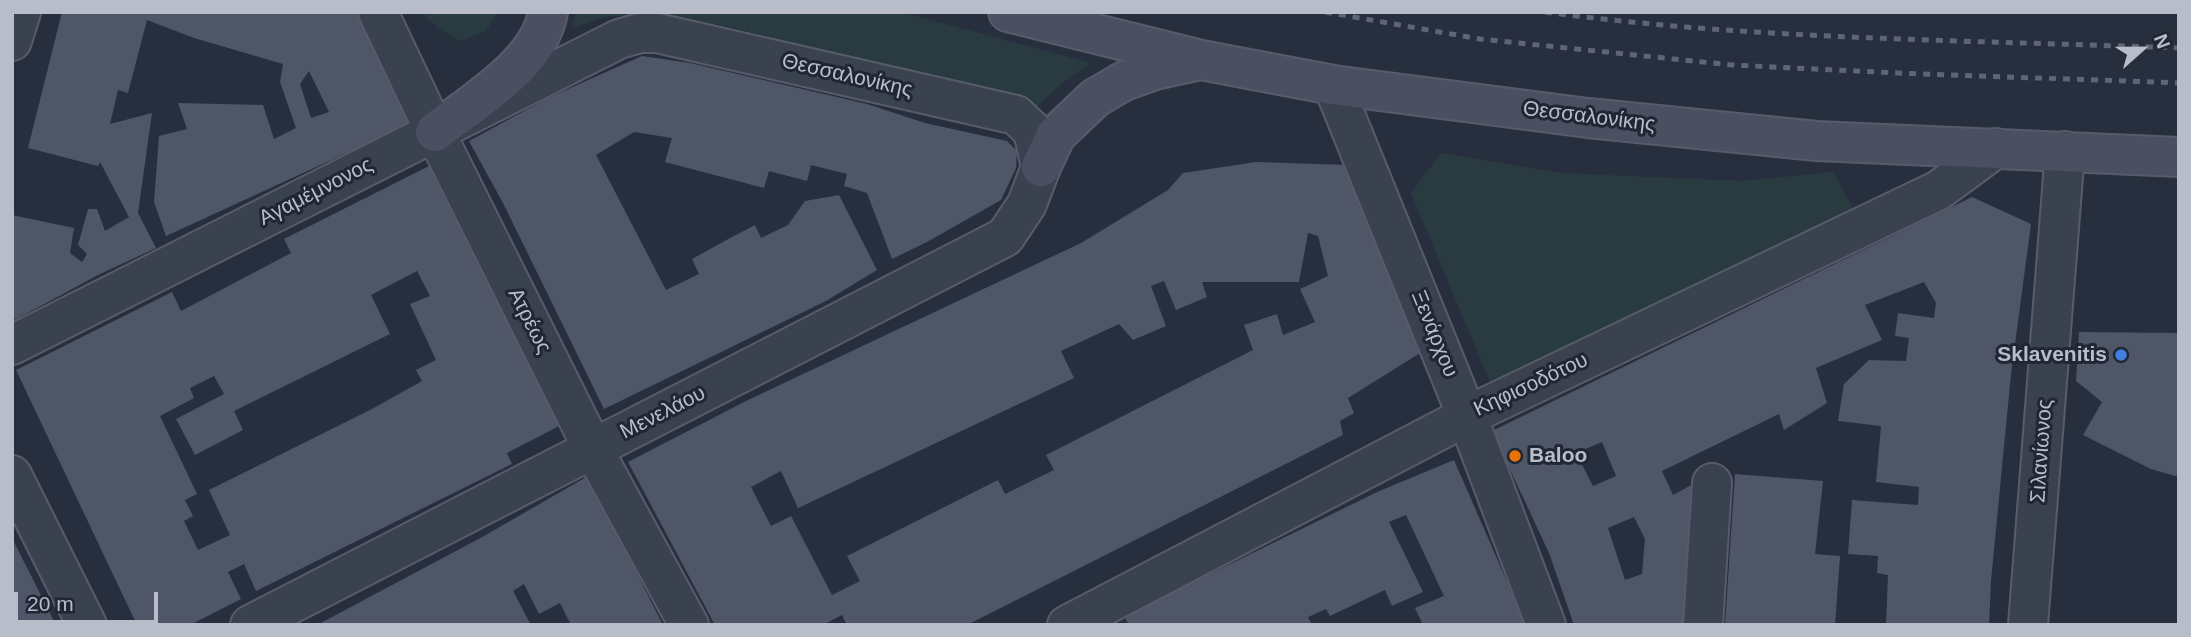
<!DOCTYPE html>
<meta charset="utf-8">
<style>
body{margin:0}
#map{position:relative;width:2191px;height:637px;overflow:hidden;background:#272f3f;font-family:Helvetica,sans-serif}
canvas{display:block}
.frame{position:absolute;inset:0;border:14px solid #b8bdc9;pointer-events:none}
.north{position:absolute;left:2107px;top:14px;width:70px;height:70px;-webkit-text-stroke:5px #202734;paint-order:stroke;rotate:69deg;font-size:19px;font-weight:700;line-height:28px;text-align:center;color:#b8bdc9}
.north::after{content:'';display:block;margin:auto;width:24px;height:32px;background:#b8bdc9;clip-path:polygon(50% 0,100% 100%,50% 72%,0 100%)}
.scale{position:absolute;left:14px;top:592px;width:144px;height:32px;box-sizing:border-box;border:4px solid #b8bdc9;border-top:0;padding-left:9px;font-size:21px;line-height:24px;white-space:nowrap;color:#b8bdc9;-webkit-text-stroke:5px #202734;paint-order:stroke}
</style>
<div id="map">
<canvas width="2191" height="637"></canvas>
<div class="frame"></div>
<div class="north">N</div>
<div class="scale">20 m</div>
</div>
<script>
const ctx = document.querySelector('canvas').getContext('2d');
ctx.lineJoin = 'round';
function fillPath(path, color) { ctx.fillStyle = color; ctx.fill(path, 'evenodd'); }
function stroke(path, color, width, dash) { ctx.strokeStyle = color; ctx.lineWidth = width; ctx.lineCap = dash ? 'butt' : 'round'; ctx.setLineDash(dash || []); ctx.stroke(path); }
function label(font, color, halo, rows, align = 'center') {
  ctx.font = font + ' Helvetica,sans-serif'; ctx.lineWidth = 6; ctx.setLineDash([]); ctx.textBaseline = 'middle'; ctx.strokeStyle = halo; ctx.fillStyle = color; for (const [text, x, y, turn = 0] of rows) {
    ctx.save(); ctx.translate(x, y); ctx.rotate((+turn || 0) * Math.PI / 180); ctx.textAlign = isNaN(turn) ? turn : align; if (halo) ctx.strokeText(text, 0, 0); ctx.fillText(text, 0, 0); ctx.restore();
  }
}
fillPath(new Path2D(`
 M 421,12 L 498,12 L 486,31 L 461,41 L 439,29 Z
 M 575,12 L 901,12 L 1091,63 L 1067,79 L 1033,110 L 859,60 L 726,26 L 668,17 L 610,16 L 573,27 Z
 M 1441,153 L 1560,173 L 1743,181 L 1833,172 L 1858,218 L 1490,382 L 1411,193 Z`), '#293b40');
fillPath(new Path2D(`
 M 62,12 L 363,12 L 414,122 L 166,236 L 154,202 L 159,136 L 187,129 L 178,103 L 263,105 L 274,139 L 296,128 L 280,82 L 283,64 L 194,38 L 147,20 L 128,93 L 118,90 L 110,124 L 152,113 L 138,213 L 156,248 L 98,275 L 15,320 L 12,315 L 12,215 L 74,228 L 70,253 L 82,262 L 87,254 L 78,245 L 88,209 L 97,209 L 105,231 L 129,217 L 100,162 L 98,166 L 28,148 ZM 309,71 L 329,112 L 311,118 L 300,84 Z
 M 642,56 L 690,63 L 867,104 L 925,123 L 1007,141 L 1017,151 L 1016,168 L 1001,200 L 927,242 L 892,259 L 867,193 L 844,186 L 847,174 L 811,165 L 807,181 L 769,171 L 764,188 L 665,162 L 672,138 L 634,132 L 596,155 L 666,290 L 699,274 L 692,259 L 732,237 L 755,225 L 761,238 L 788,225 L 805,201 L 839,195 L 877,270 L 826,301 L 604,409 L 503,203 L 469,141 L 550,97 Z
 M 1256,162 L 1348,165 L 1425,350 L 1348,398 L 1354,413 L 1340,421 L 1343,435 L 967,625 L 847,625 L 842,615 L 823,625 L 715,625 L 628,462 L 748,400 L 1081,243 L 1168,190 L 1183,173 ZM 1308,233 L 1318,236 L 1328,276 L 1300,289 L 1315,322 L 1283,335 L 1277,314 L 1244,325 L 1253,350 L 1046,455 L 1054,470 L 1005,494 L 998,480 L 847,556 L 860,581 L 832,595 L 791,516 L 771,526 L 751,487 L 781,471 L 798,508 L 1074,378 L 1061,351 L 1119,324 L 1133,340 L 1166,326 L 1151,286 L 1164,281 L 1176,310 L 1207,297 L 1202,282 L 1299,282 Z
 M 431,165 L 561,425 L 507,453 L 512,464 L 256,591 L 244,564 L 228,572 L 241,599 L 190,625 L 137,625 L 16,370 L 172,292 L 181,311 L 291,253 L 284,239 ZM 417,271 L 430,296 L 410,304 L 436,360 L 416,370 L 422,381 L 372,409 L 209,490 L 230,535 L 198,550 L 184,521 L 193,516 L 185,500 L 197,494 L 160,416 L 194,398 L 190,388 L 214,376 L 224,394 L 176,419 L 195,455 L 243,430 L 234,411 L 390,334 L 371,295 Z
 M 1972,197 L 2031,224 L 2011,374 L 1991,581 L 1989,625 L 1886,625 L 1888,575 L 1877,573 L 1878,556 L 1848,554 L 1852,500 L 1918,505 L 1919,487 L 1876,482 L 1881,426 L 1838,421 L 1844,384 L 1869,360 L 1906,361 L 1909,338 L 1895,336 L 1898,313 L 1934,318 L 1936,303 L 1924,282 L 1865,305 L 1882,340 L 1816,368 L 1827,403 L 1784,430 L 1779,414 L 1662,471 L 1673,495 L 1695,483 L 1688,625 L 1574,625 L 1549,553 L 1492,431 ZM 1602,442 L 1616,476 L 1593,486 L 1576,453 ZM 1634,517 L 1645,539 L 1642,574 L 1625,580 L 1608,528 Z
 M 2079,332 L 2179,333 L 2179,477 L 2151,469 L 2083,435 L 2102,402 L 2076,381 Z
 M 1454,460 L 1526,625 L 1423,625 L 1415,608 L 1444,596 L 1406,515 L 1389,522 L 1423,592 L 1392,606 L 1385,590 L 1330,616 L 1326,609 L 1308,617 L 1312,625 L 1129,625 L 1124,616 L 1377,492 Z
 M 1735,474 L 1823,481 L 1815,554 L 1840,556 L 1835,625 L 1725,625 Z
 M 588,476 L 663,625 L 571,625 L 560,603 L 539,614 L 524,584 L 513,591 L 531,625 L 317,625 L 484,536 Z
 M 12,538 L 50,613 L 56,625 L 12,625 Z`), '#4e5667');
const street = new Path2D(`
 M 378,12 L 435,132 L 593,449 L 689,625
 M 12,41 L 21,12
 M 1333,85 L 1467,416 L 1546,625
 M 12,345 L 619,39 L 640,33 L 657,33 L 1016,115 L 1033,131 L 1041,167 L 1027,204 L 1005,237 L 250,625
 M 12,475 L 87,625
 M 1067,625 L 1467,416 L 1939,190 L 1996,148
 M 1703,625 L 1712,483
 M 2028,625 L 2065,151`);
const secondary = new Path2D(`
 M 1008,12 L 1201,60 L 1333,85 L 1588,118 L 1817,141 L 2179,157
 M 435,132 C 473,102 540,63 548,12
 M 1041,167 L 1056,135 L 1095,98 L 1124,81 L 1155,70 L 1196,61`);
stroke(street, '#565d69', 42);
stroke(secondary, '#565d69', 42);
stroke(street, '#3b424f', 38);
stroke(secondary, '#4a5061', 38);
stroke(new Path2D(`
 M 1325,12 L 1480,39 L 1732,65 L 1898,73 L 2179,83
 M 1545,12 C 1755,40 1968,40 2179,48`), '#5e6575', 5, [7, 7]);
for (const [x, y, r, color] of [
 [2121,355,7,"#3f7fe0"],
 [1515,456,7,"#e8710a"]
]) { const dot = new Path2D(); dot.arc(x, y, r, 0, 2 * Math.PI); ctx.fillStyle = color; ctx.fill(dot); stroke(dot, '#202734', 2.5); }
label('21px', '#b8bdc9', '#202734', [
 ["Θεσσαλονίκης",847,76,13],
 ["Θεσσαλονίκης",1589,117,7],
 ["Αγαμέμνονος",316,192,-27],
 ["Ατρέως",529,321,63],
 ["Ξενάρχου",1434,334,68],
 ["Κηφισοδότου",1531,385,-25],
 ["Μενελάου",663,413,-27],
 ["Σιλανίωνος",2042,451,-86]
]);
label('bold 21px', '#b8bdc9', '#202734', [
 ["Sklavenitis",2107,355],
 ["Baloo",1529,456,"left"]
], 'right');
</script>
